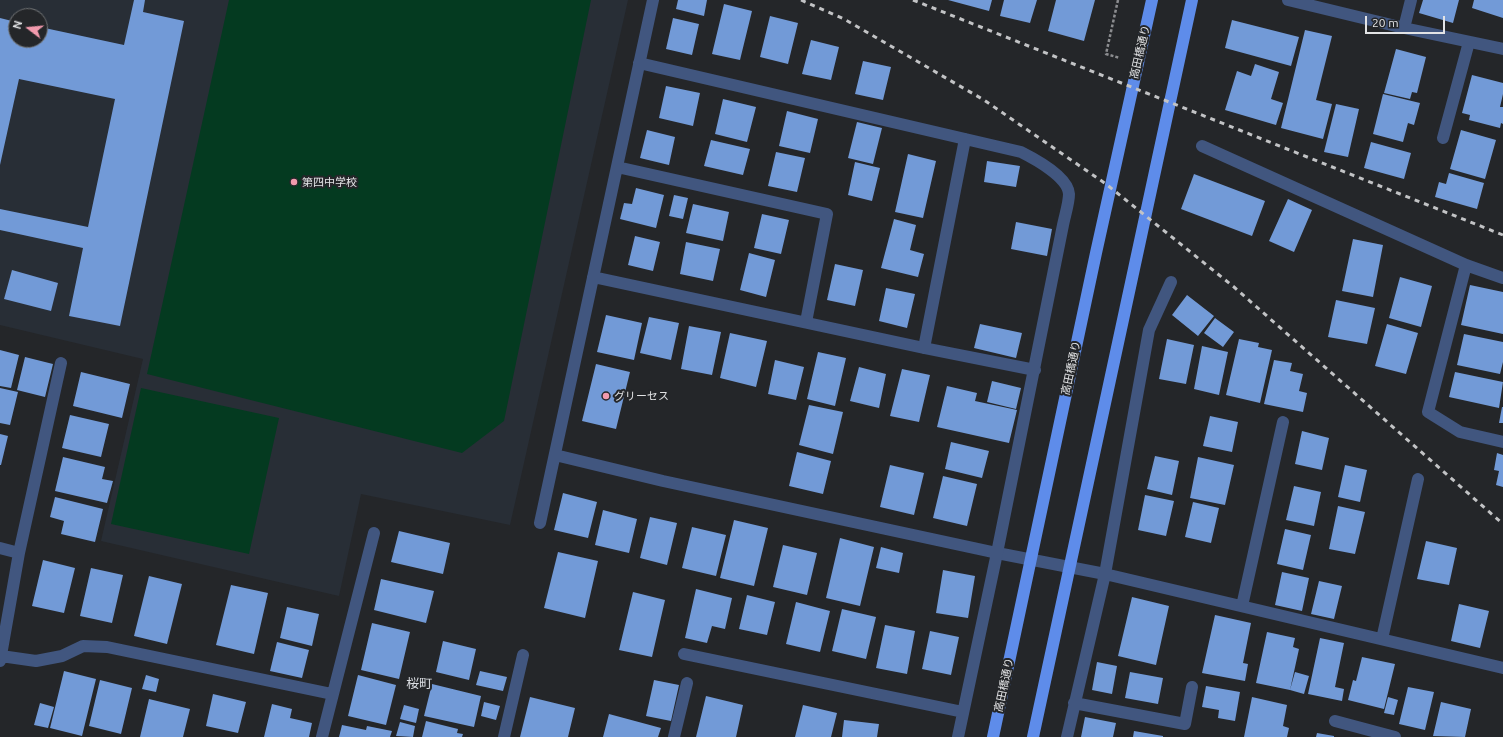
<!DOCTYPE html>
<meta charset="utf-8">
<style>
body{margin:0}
#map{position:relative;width:1503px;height:737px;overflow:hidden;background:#242629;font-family:Ubuntu,sans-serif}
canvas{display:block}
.north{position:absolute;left:8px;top:8px;width:40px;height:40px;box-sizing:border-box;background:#242629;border:1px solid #707274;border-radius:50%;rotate:286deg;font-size:11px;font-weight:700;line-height:16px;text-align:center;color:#e2e3e5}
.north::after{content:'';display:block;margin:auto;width:14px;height:18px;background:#f29aad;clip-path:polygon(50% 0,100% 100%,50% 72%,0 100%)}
.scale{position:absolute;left:1365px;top:16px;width:80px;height:18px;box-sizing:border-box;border:2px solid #e2e3e5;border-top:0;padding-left:5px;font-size:12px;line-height:14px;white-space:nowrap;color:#e2e3e5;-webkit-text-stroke:3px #242629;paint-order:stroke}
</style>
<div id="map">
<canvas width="1503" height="737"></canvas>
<div class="north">N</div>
<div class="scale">20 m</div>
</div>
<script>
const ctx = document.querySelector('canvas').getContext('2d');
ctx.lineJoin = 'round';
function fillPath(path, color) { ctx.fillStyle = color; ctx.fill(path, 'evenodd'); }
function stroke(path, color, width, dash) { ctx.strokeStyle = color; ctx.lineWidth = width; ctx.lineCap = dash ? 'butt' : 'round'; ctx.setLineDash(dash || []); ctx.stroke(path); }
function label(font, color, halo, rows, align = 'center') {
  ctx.font = font + ' Ubuntu,"Noto Sans JP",sans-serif'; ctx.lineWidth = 4; ctx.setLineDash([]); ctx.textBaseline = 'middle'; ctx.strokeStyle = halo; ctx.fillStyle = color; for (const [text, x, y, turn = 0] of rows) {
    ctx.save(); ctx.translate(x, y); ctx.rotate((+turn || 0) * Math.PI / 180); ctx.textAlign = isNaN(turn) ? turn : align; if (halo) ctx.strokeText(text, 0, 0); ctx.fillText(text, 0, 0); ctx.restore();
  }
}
fillPath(new Path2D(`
 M 0,0 L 628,0 L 510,525 L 361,494 L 339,596 L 101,541 L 143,359 L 0,325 ZM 16,16 L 40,16 L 40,40 L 16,40 Z`), '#282e36');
fillPath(new Path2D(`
 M 229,0 L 591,0 L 504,421 L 462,453 L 147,374 Z
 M 141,388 L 279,418 L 249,554 L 111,524 Z`), '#043a20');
fillPath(new Path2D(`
 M 134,0 L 145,0 L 143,12 L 184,21 L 120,326 L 69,316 L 83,248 L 0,230 L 0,209 L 88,227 L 115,99 L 19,79 L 0,165 L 0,18 L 16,22 L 16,40 L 40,40 L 40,27 L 124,45 Z
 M 678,0 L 707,0 L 704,16 L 676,9 Z
 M 948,0 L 992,0 L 989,11 Z
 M 1004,0 L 1037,0 L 1030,23 L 1000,16 Z
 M 1056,0 L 1095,0 L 1084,41 L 1048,31 Z
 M 1423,0 L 1459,0 L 1453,23 L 1419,13 Z
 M 1474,0 L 1503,0 L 1503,18 L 1472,8 Z
 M 724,4 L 752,11 L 740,60 L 712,54 Z
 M 770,16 L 798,23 L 788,64 L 760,57 Z
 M 673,18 L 699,24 L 692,55 L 666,49 Z
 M 1232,20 L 1299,37 L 1291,66 L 1225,48 Z
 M 1305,30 L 1332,36 L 1316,100 L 1332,104 L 1323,139 L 1281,128 Z
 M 811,40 L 839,47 L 831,80 L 802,74 Z
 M 1396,49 L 1426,57 L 1417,93 L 1412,92 L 1410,99 L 1384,93 Z
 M 863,61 L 891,67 L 883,100 L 855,94 Z
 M 1255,64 L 1279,72 L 1271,99 L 1283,103 L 1276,125 L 1225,110 L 1237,71 L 1251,76 Z
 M 1472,75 L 1503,83 L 1503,94 L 1500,107 L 1503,107 L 1503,124 L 1501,123 L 1500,128 L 1469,120 L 1470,115 L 1462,113 Z
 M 666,86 L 700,93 L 693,126 L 659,118 Z
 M 1383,94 L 1420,103 L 1414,125 L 1408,123 L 1403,142 L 1373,134 Z
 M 723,99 L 756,107 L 747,142 L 715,134 Z
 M 1336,104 L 1359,109 L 1348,157 L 1324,152 Z
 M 787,111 L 818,119 L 810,153 L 779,146 Z
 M 857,122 L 882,128 L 873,164 L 848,158 Z
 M 647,130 L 675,137 L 669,165 L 640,158 Z
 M 1461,130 L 1496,140 L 1485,179 L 1450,169 Z
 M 711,140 L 750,149 L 743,175 L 704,166 Z
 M 1371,142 L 1411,153 L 1404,179 L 1364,168 Z
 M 776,152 L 805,158 L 797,192 L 768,186 Z
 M 908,154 L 936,161 L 923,218 L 895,212 Z
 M 987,161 L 1020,166 L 1016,187 L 984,182 Z
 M 855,162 L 880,168 L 872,201 L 848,195 Z
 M 1449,173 L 1484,183 L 1477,209 L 1435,197 L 1439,182 L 1446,184 Z
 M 1194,174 L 1265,201 L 1252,236 L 1181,209 Z
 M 636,188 L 664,195 L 656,228 L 620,219 L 624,203 L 632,204 Z
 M 674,195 L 688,198 L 683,219 L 669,216 Z
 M 1288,199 L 1312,210 L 1294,252 L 1269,241 Z
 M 693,204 L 729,212 L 723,241 L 686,233 Z
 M 762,214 L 789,220 L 781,254 L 754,248 Z
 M 894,219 L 916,225 L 910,250 L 924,254 L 918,277 L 881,268 Z
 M 1016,222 L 1052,229 L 1047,256 L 1011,249 Z
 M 635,236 L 660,242 L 653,271 L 628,265 Z
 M 1353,239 L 1383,245 L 1373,297 L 1342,291 Z
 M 686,242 L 720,249 L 713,281 L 680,274 Z
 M 749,253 L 775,260 L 766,297 L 740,290 Z
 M 835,264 L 863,270 L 855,306 L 827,300 Z
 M 12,270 L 58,283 L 51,311 L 4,299 Z
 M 1400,277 L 1432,286 L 1421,327 L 1389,318 Z
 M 1470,285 L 1503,292 L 1503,334 L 1461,325 Z
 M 886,288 L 915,294 L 907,328 L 879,321 Z
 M 1187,295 L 1214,316 L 1198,336 L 1172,315 Z
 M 1336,300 L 1375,308 L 1367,344 L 1328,337 Z
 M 606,315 L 642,323 L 634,360 L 597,352 Z
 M 649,317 L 679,323 L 671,360 L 640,353 Z
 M 1215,318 L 1234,332 L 1223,347 L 1204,333 Z
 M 980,324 L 1022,333 L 1016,358 L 974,348 Z
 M 1387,324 L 1418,333 L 1406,374 L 1375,366 Z
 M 689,326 L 721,332 L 712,375 L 681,369 Z
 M 730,333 L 767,341 L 756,387 L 720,378 Z
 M 1464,334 L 1503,342 L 1503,362 L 1500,374 L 1457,365 Z
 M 1167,339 L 1194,345 L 1186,384 L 1159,379 Z
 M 1239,339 L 1259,343 L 1258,347 L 1272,350 L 1260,403 L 1226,395 Z
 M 1202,346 L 1228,352 L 1219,395 L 1194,389 Z
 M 0,350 L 19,355 L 11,388 L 0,386 Z
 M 818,352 L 846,358 L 835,406 L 807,399 Z
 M 25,357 L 53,364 L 45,397 L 17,390 Z
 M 775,360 L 804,367 L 796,400 L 768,394 Z
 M 1274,360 L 1292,363 L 1290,371 L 1303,374 L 1299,391 L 1307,393 L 1303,412 L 1264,404 Z
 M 596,364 L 630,372 L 616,429 L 582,421 Z
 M 859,367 L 886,374 L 879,408 L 850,401 Z
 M 902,369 L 930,375 L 919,422 L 890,416 Z
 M 81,372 L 130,384 L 122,418 L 73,406 Z
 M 1455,372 L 1503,382 L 1499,408 L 1449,397 Z
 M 992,381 L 1021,388 L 1016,409 L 987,402 Z
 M 947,386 L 977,393 L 975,401 L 1017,410 L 1009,443 L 937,427 Z
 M 0,388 L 18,392 L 10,425 L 0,423 Z
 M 809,405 L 843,412 L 833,454 L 799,445 Z
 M 1502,407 L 1503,407 L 1503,423 L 1499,423 Z
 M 70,415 L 109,424 L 101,457 L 62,448 Z
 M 1210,416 L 1238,422 L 1232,452 L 1203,446 Z
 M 1302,431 L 1329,438 L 1322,470 L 1295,464 Z
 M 0,434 L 8,436 L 1,465 L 0,465 Z
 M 951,442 L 989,451 L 982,478 L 945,469 Z
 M 797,452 L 831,461 L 823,494 L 789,486 Z
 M 1497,453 L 1503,455 L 1503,487 L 1496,485 L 1499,471 L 1494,470 Z
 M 1155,456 L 1179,461 L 1172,495 L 1147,489 Z
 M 63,457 L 105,467 L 102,479 L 113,481 L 107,503 L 55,491 Z
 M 1198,457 L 1234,465 L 1225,505 L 1190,498 Z
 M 890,465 L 924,473 L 914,515 L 880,507 Z
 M 1345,465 L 1367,470 L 1360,502 L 1338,497 Z
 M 943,476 L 977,484 L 967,526 L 933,518 Z
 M 1294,486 L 1321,492 L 1314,526 L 1286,520 Z
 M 563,493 L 597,502 L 588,538 L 554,530 Z
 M 1145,495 L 1174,501 L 1166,536 L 1138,530 Z
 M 55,497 L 103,509 L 95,542 L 61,534 L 64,521 L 50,517 Z
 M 1193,502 L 1219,508 L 1211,543 L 1185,537 Z
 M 1338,506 L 1365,512 L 1355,554 L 1329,549 Z
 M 603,510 L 637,519 L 629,553 L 595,545 Z
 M 650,517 L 677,523 L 667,565 L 640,558 Z
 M 734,520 L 768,528 L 754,586 L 720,578 Z
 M 692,527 L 726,535 L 716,576 L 682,568 Z
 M 1285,529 L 1311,535 L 1303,570 L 1277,564 Z
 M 399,531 L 450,543 L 443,574 L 391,562 Z
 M 840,538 L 874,547 L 860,606 L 826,598 Z
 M 1426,541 L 1457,548 L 1449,585 L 1417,579 Z
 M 783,545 L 817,553 L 807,595 L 773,587 Z
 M 881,547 L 903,553 L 899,573 L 876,568 Z
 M 558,552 L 598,561 L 585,618 L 544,608 Z
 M 43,560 L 75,568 L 64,613 L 32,606 Z
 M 91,568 L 123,575 L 112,623 L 80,616 Z
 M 943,570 L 975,576 L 968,618 L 936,613 Z
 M 1282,572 L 1309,578 L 1302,611 L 1275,605 Z
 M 149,576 L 182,584 L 167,644 L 134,636 Z
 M 381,579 L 434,591 L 426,623 L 374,610 Z
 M 1319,581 L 1342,586 L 1334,619 L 1311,614 Z
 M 231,585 L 268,593 L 254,654 L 216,645 Z
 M 696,589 L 732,598 L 725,629 L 712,626 L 707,643 L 685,638 Z
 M 633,592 L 665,600 L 652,657 L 619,650 Z
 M 747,595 L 775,602 L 767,635 L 739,629 Z
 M 1132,597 L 1169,606 L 1156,665 L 1118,656 Z
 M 796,602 L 830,611 L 820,652 L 786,644 Z
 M 1459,604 L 1489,611 L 1480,648 L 1451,641 Z
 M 287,607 L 319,614 L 312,646 L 280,638 Z
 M 842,609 L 876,617 L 866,659 L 832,651 Z
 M 1215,615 L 1251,623 L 1243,663 L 1248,664 L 1245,681 L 1202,673 Z
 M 372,623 L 410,632 L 399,679 L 361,670 Z
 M 885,625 L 915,631 L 907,674 L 876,668 Z
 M 930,631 L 959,637 L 951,675 L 922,669 Z
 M 1267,632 L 1295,638 L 1293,647 L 1299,649 L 1290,690 L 1256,683 Z
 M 1320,638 L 1344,643 L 1335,687 L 1344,689 L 1342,701 L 1308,694 Z
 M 443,641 L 476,649 L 469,680 L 436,672 Z
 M 277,642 L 309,650 L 302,678 L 270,671 Z
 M 1362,657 L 1395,664 L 1384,709 L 1348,700 L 1353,680 L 1356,681 Z
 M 1097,662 L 1117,666 L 1112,694 L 1092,690 Z
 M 64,671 L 96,679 L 82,736 L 50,728 Z
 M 480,671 L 507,677 L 503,691 L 476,685 Z
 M 1130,672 L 1163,678 L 1158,704 L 1125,698 Z
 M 1295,672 L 1309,676 L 1304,694 L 1290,690 Z
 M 146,675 L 159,679 L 156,692 L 142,689 Z
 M 358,675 L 396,685 L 386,725 L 348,716 Z
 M 100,680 L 132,688 L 121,734 L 89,726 Z
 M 654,680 L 679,685 L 671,721 L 646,716 Z
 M 432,684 L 481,696 L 474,727 L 424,716 Z
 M 1206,686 L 1240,692 L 1235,721 L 1218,718 L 1219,710 L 1202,707 Z
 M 1408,687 L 1434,692 L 1425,730 L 1399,724 Z
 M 213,694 L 246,702 L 238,733 L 206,726 Z
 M 706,696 L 743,705 L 736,737 L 696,737 Z
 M 530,697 L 575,708 L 568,737 L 520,737 Z
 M 1252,697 L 1287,705 L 1283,726 L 1289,728 L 1287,737 L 1244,737 Z
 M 1388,697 L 1398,700 L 1394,715 L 1384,713 Z
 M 149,699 L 190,709 L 183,737 L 140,737 Z
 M 484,702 L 500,706 L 496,720 L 481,716 Z
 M 1441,702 L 1471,709 L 1465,737 L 1433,736 Z
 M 40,703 L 54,707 L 48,728 L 34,725 Z
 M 272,704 L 292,709 L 290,718 L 312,723 L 309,737 L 264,737 Z
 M 404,705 L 419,709 L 416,723 L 400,719 Z
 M 803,705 L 837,713 L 831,737 L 795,737 Z
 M 609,714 L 661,728 L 658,737 L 603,737 Z
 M 1085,717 L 1116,723 L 1113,737 L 1081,737 Z
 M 844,720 L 879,724 L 877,737 L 842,737 Z
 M 426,721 L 458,729 L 457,733 L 463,734 L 462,737 L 422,737 Z
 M 400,722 L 415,726 L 413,737 L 396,736 Z
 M 342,725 L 366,730 L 367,726 L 392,731 L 390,737 L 339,737 Z
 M 1134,731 L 1163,736 L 1163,737 L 1133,737 Z
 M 1317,733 L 1334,736 L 1334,737 L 1316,737 Z`), '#729ad7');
stroke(new Path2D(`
 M 1118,0 L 1106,54 L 1120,58`), '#8c8d90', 2.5, [3, 2]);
stroke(new Path2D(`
 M 997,553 L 1105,574`), '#41567f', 12);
stroke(new Path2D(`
 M 1288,0 L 1404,28 L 1503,49
 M 1404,28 L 1411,0
 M 639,63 L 1021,152 C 1035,159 1068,177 1069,194 C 1069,203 1065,215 1063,225 L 997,553 L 958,737
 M 1443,138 L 1469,42
 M 1202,146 L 1466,265 L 1503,278
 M 617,167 L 827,214 L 806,322
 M 1466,265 L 1428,412 L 1460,432 L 1503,442
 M 593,277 L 924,348 L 1035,370
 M 924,348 L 965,139
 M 555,455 L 663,481 L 997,553
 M 540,523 L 653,0
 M 0,548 L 19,553 L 0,661
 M 19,553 L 61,363
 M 1105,574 L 1503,668
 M 1242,606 L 1283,422
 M 1382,639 L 1418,479
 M 684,654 L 963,712
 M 1,656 L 36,661 L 62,656 L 83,646 L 107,647 L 332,694
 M 1074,703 L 1185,724 L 1192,687
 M 1335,721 L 1395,737
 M 322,737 L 374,533
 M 504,737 L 523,655
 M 674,737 L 687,683
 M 1067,737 L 1105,574 L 1149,330 L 1171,282`), '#41567f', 12);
stroke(new Path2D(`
 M 993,737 L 1096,253 L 1152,0
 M 1033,737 L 1192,0`), '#5e8cea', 12);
stroke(new Path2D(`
 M 801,0 L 844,19 L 984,100 L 1106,184 L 1234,287 L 1503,524
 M 913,0 L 1503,235`), '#c2c3c5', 3, [5, 5]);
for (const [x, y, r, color] of [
 [294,182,4,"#f29aad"],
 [606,396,4,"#f29aad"]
]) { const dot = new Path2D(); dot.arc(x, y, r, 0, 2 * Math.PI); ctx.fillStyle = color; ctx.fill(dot); stroke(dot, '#242629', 1.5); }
label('11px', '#e2e3e5', '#242629', [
 ["高田橋通り",1140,52,-77],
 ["高田橋通り",1071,368,-78],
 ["高田橋通り",1004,685,-78]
]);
label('11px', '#e2e3e5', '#242629', [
 ["第四中学校",302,182],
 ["グリーセス",614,396]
], 'left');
label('13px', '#dbdee3', '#242629', [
 ["桜町",419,684]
]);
</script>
